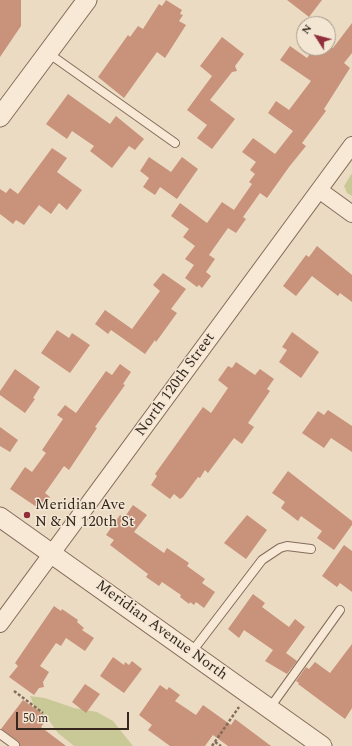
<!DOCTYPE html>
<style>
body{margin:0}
#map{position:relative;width:352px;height:746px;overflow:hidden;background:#ecdbc3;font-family:Spectral,serif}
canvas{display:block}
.north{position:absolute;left:296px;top:16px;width:40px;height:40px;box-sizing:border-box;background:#f3e6d3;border:1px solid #a79a8b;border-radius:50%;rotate:306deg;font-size:11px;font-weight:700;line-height:16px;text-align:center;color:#36271e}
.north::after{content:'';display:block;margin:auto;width:14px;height:18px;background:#912e3b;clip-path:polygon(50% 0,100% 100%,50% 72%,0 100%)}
.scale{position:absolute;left:16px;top:712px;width:113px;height:18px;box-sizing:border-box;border:2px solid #36271e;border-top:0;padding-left:5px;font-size:12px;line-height:14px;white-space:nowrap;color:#36271e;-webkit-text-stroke:3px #f3e6d3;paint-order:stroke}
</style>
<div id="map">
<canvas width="352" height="746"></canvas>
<div class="north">N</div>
<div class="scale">50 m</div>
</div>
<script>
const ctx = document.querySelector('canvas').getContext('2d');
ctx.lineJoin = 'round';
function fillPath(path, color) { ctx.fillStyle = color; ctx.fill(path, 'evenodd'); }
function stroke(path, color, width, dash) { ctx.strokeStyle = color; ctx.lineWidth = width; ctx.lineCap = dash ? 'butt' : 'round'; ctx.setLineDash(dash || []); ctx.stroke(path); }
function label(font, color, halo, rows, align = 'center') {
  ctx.font = font + ' Spectral,serif'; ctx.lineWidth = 3; ctx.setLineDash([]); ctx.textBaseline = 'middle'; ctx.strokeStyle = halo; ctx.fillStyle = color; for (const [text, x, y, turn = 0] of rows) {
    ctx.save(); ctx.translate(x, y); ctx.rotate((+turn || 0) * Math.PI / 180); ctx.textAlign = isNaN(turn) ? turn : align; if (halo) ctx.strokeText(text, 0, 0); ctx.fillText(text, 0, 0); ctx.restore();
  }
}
fillPath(new Path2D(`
 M 352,173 L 352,196 L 347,193 L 344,186 Z
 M 30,696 L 45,698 L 74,708 L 97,712 L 113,721 L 133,746 L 74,746 L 58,733 L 50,722 L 37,713 Z`), '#c9c998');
fillPath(new Path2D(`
 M 0,0 L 21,0 L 21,26 L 0,57 Z
 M 166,0 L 182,10 L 180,14 L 183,15 L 179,21 L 186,25 L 165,58 L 157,52 L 124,98 L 98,77 L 128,35 L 130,37 L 138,26 L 143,29 L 159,4 L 162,6 Z
 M 287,0 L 322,0 L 309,17 Z
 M 352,23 L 352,53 L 344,63 L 350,68 L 324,109 L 326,111 L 302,143 L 306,146 L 289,167 L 267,198 L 260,193 L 243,217 L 246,219 L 236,233 L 228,228 L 209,255 L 215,259 L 206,272 L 211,276 L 202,288 L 199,285 L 197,287 L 185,278 L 194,265 L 185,259 L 195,246 L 183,237 L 189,229 L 171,216 L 180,203 L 207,223 L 222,202 L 234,210 L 252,184 L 249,182 L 255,174 L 250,170 L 256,162 L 242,152 L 253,138 L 275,154 L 293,131 L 268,113 L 276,101 L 289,110 L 311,81 L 280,60 L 290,46 L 307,58 L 314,48 L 333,48 Z
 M 222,37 L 244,54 L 235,66 L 237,71 L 232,72 L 210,100 L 235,119 L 212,149 L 197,138 L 207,125 L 187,110 L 212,76 L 200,66 Z
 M 68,94 L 110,124 L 116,116 L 144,139 L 135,150 L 129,146 L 112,168 L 90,151 L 94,146 L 72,131 L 67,139 L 46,124 Z
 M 52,148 L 67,158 L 57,172 L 82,190 L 67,210 L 59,203 L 51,214 L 39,205 L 24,225 L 16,220 L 13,224 L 0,214 L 0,189 L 6,193 L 10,188 L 18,194 Z
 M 149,157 L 171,172 L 182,157 L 198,169 L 177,199 L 160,187 L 155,195 L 143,187 L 149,178 L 140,171 Z
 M 317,246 L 352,275 L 352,302 L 340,293 L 338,296 L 312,276 L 296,296 L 283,286 L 306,255 L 309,257 Z
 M 163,273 L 186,289 L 171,309 L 177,313 L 156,342 L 155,340 L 145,354 L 111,330 L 108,334 L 95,324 L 105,310 L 132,329 L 160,291 L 153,285 Z
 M 57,330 L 69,338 L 72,333 L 90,345 L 70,373 L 41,353 Z
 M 292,332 L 319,352 L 301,378 L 279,362 L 287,350 L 282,347 Z
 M 236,362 L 255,375 L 260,369 L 274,379 L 267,389 L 270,391 L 248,423 L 254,427 L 242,444 L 234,438 L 208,473 L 205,470 L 200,478 L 198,477 L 183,497 L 180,499 L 174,494 L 170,499 L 151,485 L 157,476 L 155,474 L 203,407 L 211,413 L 228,388 L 218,380 L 228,366 L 232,368 Z
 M 120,364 L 131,372 L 123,384 L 125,385 L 95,427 L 97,428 L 69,470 L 64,466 L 45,493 L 50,497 L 41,510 L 10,489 L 25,467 L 32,472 L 46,453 L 42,450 L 63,419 L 57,415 L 65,405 L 76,413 L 106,371 L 112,375 Z
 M 15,369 L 40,387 L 33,398 L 35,399 L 25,413 L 0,395 L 0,391 Z
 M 328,410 L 352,426 L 352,452 L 331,438 L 324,448 L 302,433 L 318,411 L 324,415 Z
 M 0,427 L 18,440 L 10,452 L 0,446 Z
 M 288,471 L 352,521 L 352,525 L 334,550 L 317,538 L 322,531 L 301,516 L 298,521 L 281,508 L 285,502 L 272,493 Z
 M 133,505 L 147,515 L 134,532 L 164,553 L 167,548 L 189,563 L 187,566 L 205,579 L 202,583 L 215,592 L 204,608 L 196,602 L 194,605 L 190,602 L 189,604 L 180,597 L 181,595 L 162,582 L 159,586 L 146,577 L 148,574 L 110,545 L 114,540 L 106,535 L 120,515 L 124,518 Z
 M 247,515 L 267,530 L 246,559 L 224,543 Z
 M 344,545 L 352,551 L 352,592 L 340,583 L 337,587 L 322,576 Z
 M 253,594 L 265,603 L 262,607 L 289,627 L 295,619 L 305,627 L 286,653 L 297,661 L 287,674 L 265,661 L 273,650 L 244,630 L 239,638 L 228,629 Z
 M 54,606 L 61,611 L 62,609 L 78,620 L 77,622 L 84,628 L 82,630 L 94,638 L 85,651 L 66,638 L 61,646 L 56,643 L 40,666 L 49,672 L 43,682 L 44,687 L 39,688 L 34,695 L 9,677 L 18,666 L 15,663 Z
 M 352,644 L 352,708 L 345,719 L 298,684 L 299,683 L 296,681 L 306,667 L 309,669 L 315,662 L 330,673 Z
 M 113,657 L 124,665 L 125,662 L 129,665 L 132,661 L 142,669 L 124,693 L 100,676 Z
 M 85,684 L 100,694 L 86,713 L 72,702 Z
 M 160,685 L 167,690 L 169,687 L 180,695 L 175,701 L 196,715 L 203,705 L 231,725 L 235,719 L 271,746 L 228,746 L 213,735 L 205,746 L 170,746 L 148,730 L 152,725 L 139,715 Z
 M 23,700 L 48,718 L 41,727 L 66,746 L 20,746 L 18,741 L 1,729 Z`), '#c8927b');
const service = new Path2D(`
 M 48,53 L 175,143
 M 191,653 L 262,560 L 280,548 L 287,546 L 311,549
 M 269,709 L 340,610
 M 0,734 L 15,745`);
const minor = new Path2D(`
 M 319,190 L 352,214
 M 0,624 L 352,145`);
const tertiary = new Path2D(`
 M 0,117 L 87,0
 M 0,517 L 322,746`);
stroke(service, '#856c5b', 10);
stroke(minor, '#856c5b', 18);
stroke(tertiary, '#856c5b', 21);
stroke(new Path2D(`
 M 14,691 L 43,713
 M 215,742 L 221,746
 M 212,746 L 239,707`), '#856c5b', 2.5, [3, 2]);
stroke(service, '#f7e9d6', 8);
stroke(minor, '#f7e9d6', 16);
stroke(tertiary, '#f7e9d6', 19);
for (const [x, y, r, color] of [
 [27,515,4,"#912e3b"]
]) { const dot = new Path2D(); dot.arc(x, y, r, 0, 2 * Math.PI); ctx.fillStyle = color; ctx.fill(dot); stroke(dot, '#f3e6d3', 1.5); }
label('15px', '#36271e', '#f3e6d3', [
 ["North 120th Street",176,385,-54],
 ["Meridian Avenue North",161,631,36]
]);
label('15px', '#36271e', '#f3e6d3', [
 ["Meridian Ave",35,506],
 ["N & N 120th St",35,523]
], 'left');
</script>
